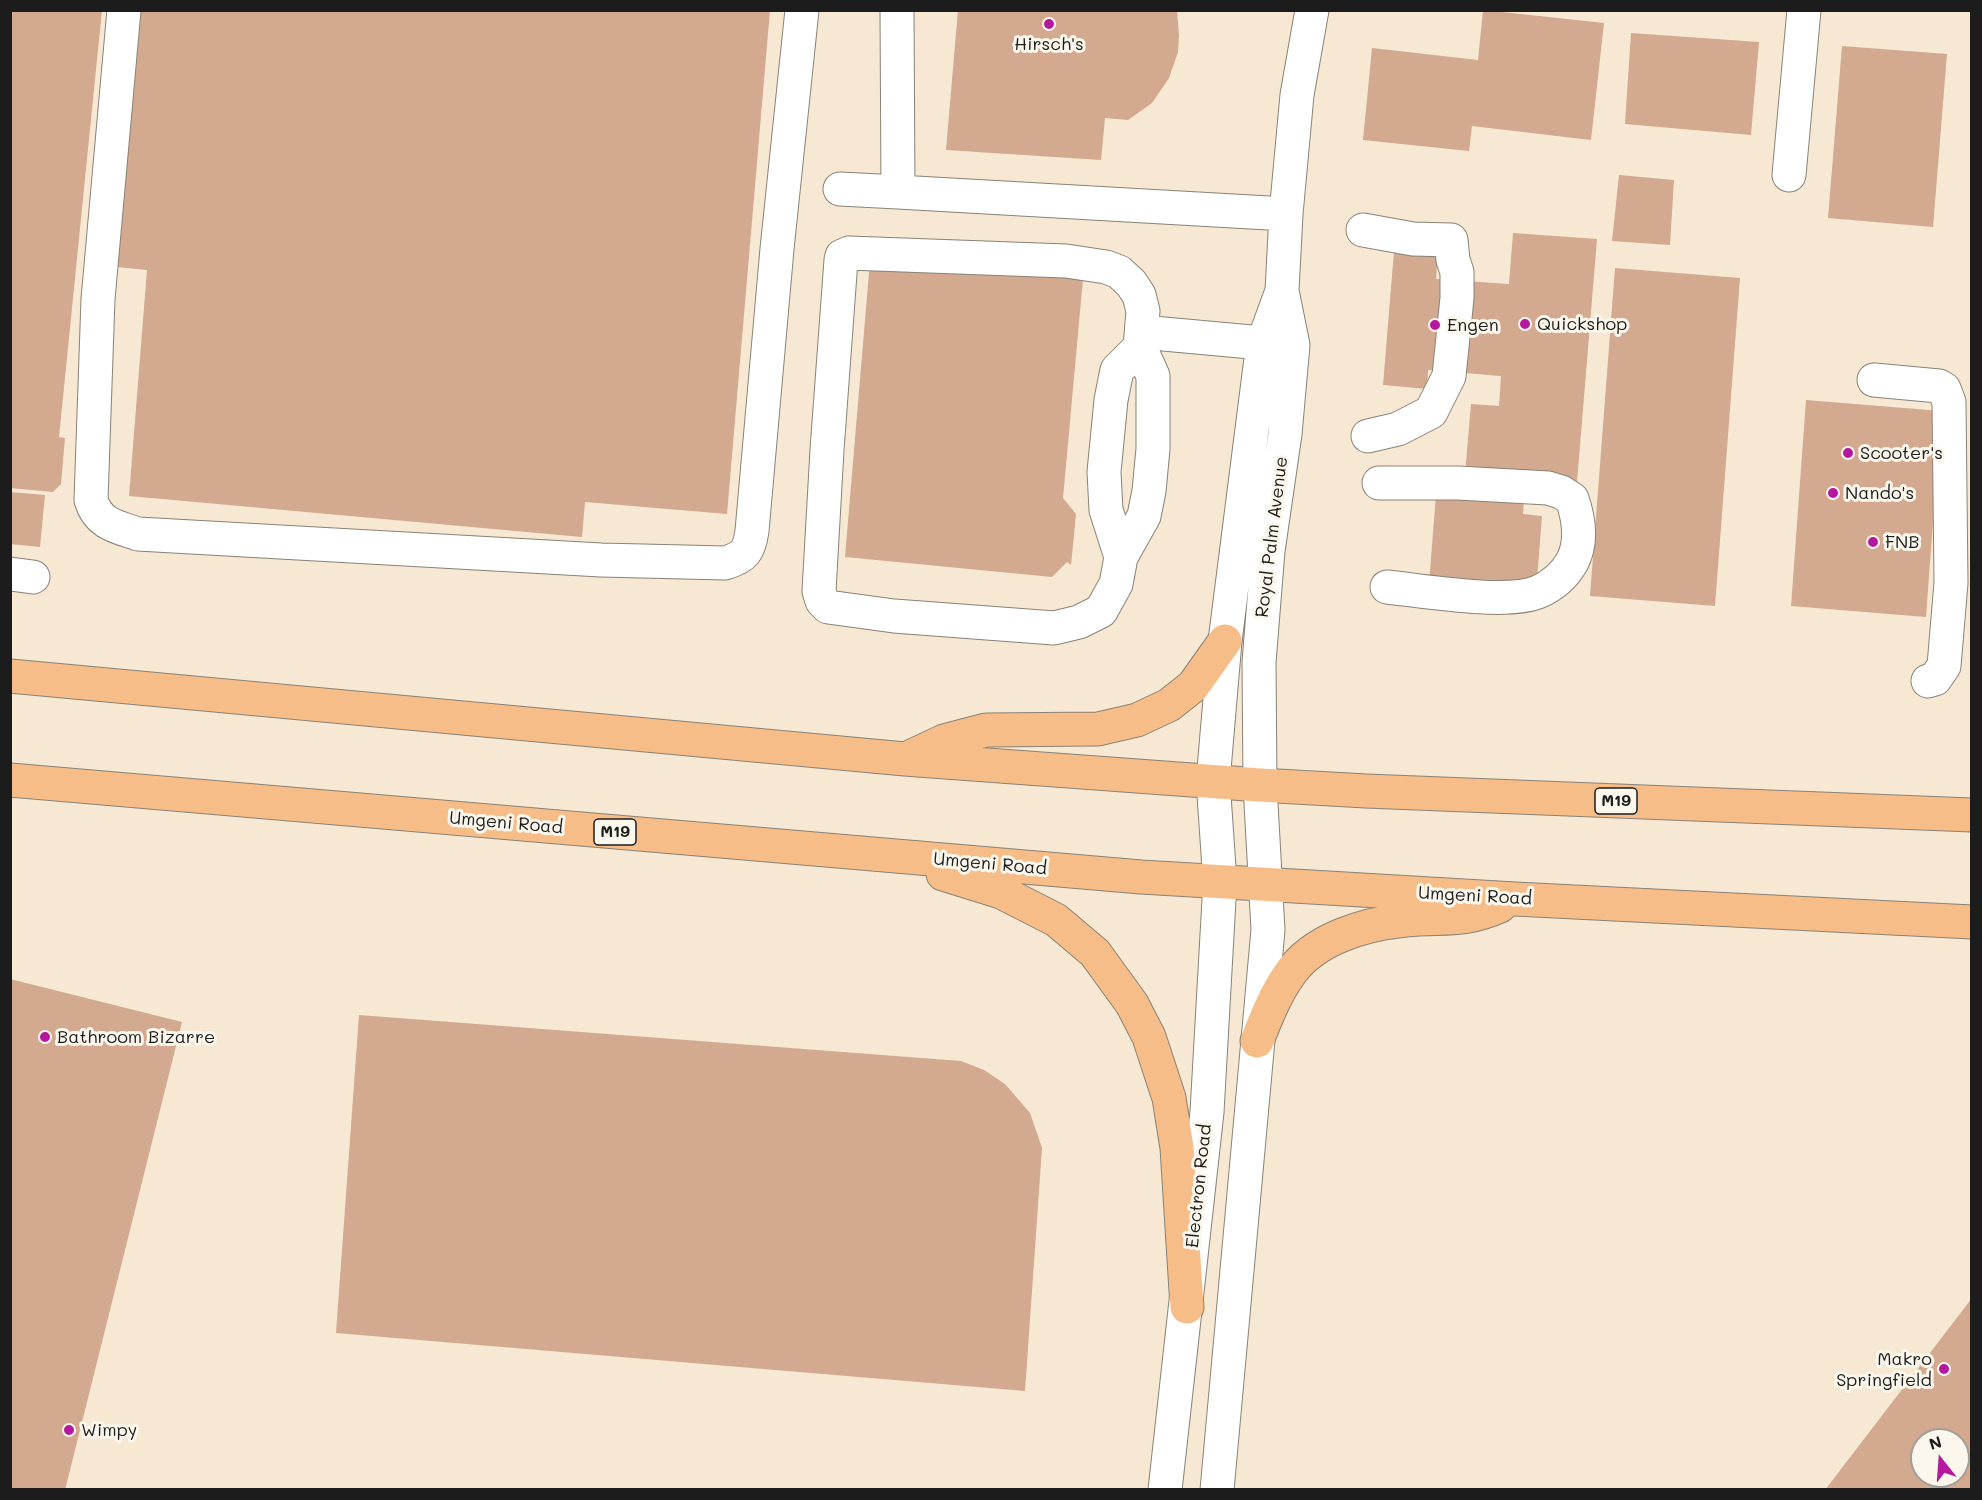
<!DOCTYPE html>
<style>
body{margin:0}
#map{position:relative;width:1982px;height:1500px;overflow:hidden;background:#f6e8d2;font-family:Mali,sans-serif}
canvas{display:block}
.frame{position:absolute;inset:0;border:12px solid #1c1c1c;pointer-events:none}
.north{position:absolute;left:1910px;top:1428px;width:60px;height:60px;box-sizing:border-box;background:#fbf7ec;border:2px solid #a29f99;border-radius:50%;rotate:343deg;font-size:16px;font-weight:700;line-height:24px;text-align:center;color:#1c1c1c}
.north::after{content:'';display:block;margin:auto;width:21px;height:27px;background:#b5179e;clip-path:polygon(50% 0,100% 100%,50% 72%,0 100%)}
</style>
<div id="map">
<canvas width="1982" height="1500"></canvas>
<div class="frame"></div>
<div class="north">N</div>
</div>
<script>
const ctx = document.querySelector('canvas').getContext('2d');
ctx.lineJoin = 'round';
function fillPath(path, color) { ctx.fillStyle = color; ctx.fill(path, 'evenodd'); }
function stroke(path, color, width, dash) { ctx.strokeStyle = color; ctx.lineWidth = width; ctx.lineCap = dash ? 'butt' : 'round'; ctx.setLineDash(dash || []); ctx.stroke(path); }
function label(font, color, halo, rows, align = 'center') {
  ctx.font = font + ' Mali,sans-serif'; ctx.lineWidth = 6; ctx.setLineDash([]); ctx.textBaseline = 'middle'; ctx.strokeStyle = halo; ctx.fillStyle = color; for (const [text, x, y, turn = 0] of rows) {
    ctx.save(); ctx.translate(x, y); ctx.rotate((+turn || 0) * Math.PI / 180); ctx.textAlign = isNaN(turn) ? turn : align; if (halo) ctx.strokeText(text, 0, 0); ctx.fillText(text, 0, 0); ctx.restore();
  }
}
fillPath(new Path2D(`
 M 10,10 L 102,10 L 59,437 L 65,438 L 61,484 L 53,492 L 10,488 Z
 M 140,10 L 770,10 L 727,514 L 585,502 L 582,537 L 129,496 L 147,270 L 117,267 Z
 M 958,10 L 1177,10 L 1179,35 L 1178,52 L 1169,78 L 1152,103 L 1128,120 L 1105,118 L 1101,160 L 946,150 Z
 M 1483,10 L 1604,23 L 1591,140 L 1472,126 L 1469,151 L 1363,140 L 1372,48 L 1478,60 Z
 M 1631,33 L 1759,42 L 1751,135 L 1625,124 Z
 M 1842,46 L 1947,54 L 1933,227 L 1828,218 Z
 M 1619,175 L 1674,180 L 1670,245 L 1612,241 Z
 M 1396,227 L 1440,230 L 1436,279 L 1509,284 L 1513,233 L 1597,239 L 1577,482 L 1465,474 L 1471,404 L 1499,406 L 1501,376 L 1428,370 L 1427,389 L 1383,385 Z
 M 870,261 L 1083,279 L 1063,498 L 1076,514 L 1071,565 L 1067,562 L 1052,577 L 845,557 Z
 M 1615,268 L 1740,278 L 1715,606 L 1590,596 Z
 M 1806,400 L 1941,411 L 1926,617 L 1791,606 Z
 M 10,492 L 45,495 L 40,547 L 10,544 Z
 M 1436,494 L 1524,500 L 1523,514 L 1542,516 L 1537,579 L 1524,591 L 1429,584 Z
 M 10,979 L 182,1022 L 65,1490 L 10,1490 Z
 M 359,1015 L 961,1061 L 984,1070 L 1005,1084 L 1030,1113 L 1042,1148 L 1025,1391 L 336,1333 Z
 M 1972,1298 L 1972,1490 L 1825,1490 ZM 1922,1440 L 1958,1440 L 1958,1476 L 1922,1476 Z`), '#d3a98f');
const minor = new Path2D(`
 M 124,10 L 98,299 L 91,500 C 98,524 117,527 138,534 L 601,560 L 725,563 C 745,557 749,551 752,531 L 777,249 L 802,10
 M 1789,175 L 1804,10
 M 840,189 L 898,192 L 897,10
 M 898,192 L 1286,214
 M 1363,230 L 1413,239 L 1451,240 L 1453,260 L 1457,272 L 1457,298 L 1449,376 L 1431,412 L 1398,429 L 1368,436
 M 849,253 L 1066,261 L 1106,267 L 1119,272 L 1131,283 L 1139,295 L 1143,311 L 1140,347 L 1153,376 L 1153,449 L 1149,491 L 1144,516 L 1121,557 L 1116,584 L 1101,611 L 1079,622 L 1054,628 L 894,616 L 828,607 L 822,601 L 819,591 L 827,450 L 841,260 L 842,256 Z
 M 1142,332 L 1284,345
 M 1874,380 L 1939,386 L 1944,389 L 1949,402 L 1951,583 L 1944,666 L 1935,679 L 1928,681
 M 1379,483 L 1458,483 L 1548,488 L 1561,492 L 1572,499 C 1579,519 1582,543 1572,562 C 1564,576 1554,585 1538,592 C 1507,605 1424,591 1387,587
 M 1121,557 L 1106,510 L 1104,472 L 1111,400 L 1117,370 L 1140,347
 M 10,574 L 33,577
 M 1165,1490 L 1207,1112 L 1220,882 L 1213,781 L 1225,641 L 1263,343 L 1282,291
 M 1217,1490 L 1268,930 L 1260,785 L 1259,662 L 1268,551 L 1285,434 L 1293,345 L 1282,291 L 1286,214 L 1297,95 L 1312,10`);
const highway = new Path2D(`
 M 10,676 L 905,759 L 1260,785 L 1366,791 L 1972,815
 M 912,756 L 944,741 L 986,730 L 1098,729 L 1137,720 L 1169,705 L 1193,686 L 1225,641
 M 10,780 L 1141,877 L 1515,899 L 1972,922
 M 943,874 L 1001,892 L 1056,920 L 1095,953 L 1132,1004 L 1149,1037 L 1169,1098 L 1177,1148 L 1187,1307
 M 1257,1041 C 1266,1018 1275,995 1289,975 C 1313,939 1364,924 1406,920 C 1443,916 1462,923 1500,906`);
stroke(minor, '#898277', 35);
stroke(highway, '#898277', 35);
stroke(minor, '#fff', 33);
stroke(highway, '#f7bd88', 33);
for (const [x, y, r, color] of [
 [1049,24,6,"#b5179e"],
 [1525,324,6,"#b5179e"],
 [1435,325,6,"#b5179e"],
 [1848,453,6,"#b5179e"],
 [1833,493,6,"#b5179e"],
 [1873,542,6,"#b5179e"],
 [45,1037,6,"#b5179e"],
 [1944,1369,6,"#b5179e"],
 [69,1430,6,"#b5179e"]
]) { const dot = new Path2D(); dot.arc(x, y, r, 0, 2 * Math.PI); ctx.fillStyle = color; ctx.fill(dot); stroke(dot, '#fbf7ec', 2); }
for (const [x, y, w] of [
 [1616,801,42],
 [615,832,42]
]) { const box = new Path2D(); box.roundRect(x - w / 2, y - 13, w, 26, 4.5); ctx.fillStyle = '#fbf7ec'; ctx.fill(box); stroke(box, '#1c1c1c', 1.5); }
label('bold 16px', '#1c1c1c', null, [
 ["M19",1616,801],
 ["M19",615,832]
]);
label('18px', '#1c1c1c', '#fbf7ec', [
 ["Hirsch's",1049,44,"center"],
 ["Quickshop",1537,324],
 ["Engen",1447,325],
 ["Scooter's",1860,453],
 ["Nando's",1845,493],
 ["FNB",1885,542],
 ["Bathroom Bizarre",57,1037],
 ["Makro",1932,1359,"right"],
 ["Springfield",1932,1380,"right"],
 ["Wimpy",81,1430]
], 'left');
label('18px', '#1c1c1c', '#fbf7ec', [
 ["Royal Palm Avenue",1272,537,-83],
 ["Umgeni Road",506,823,5],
 ["Umgeni Road",990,864,5],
 ["Umgeni Road",1475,896,3],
 ["Electron Road",1199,1186,-84]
]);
</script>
